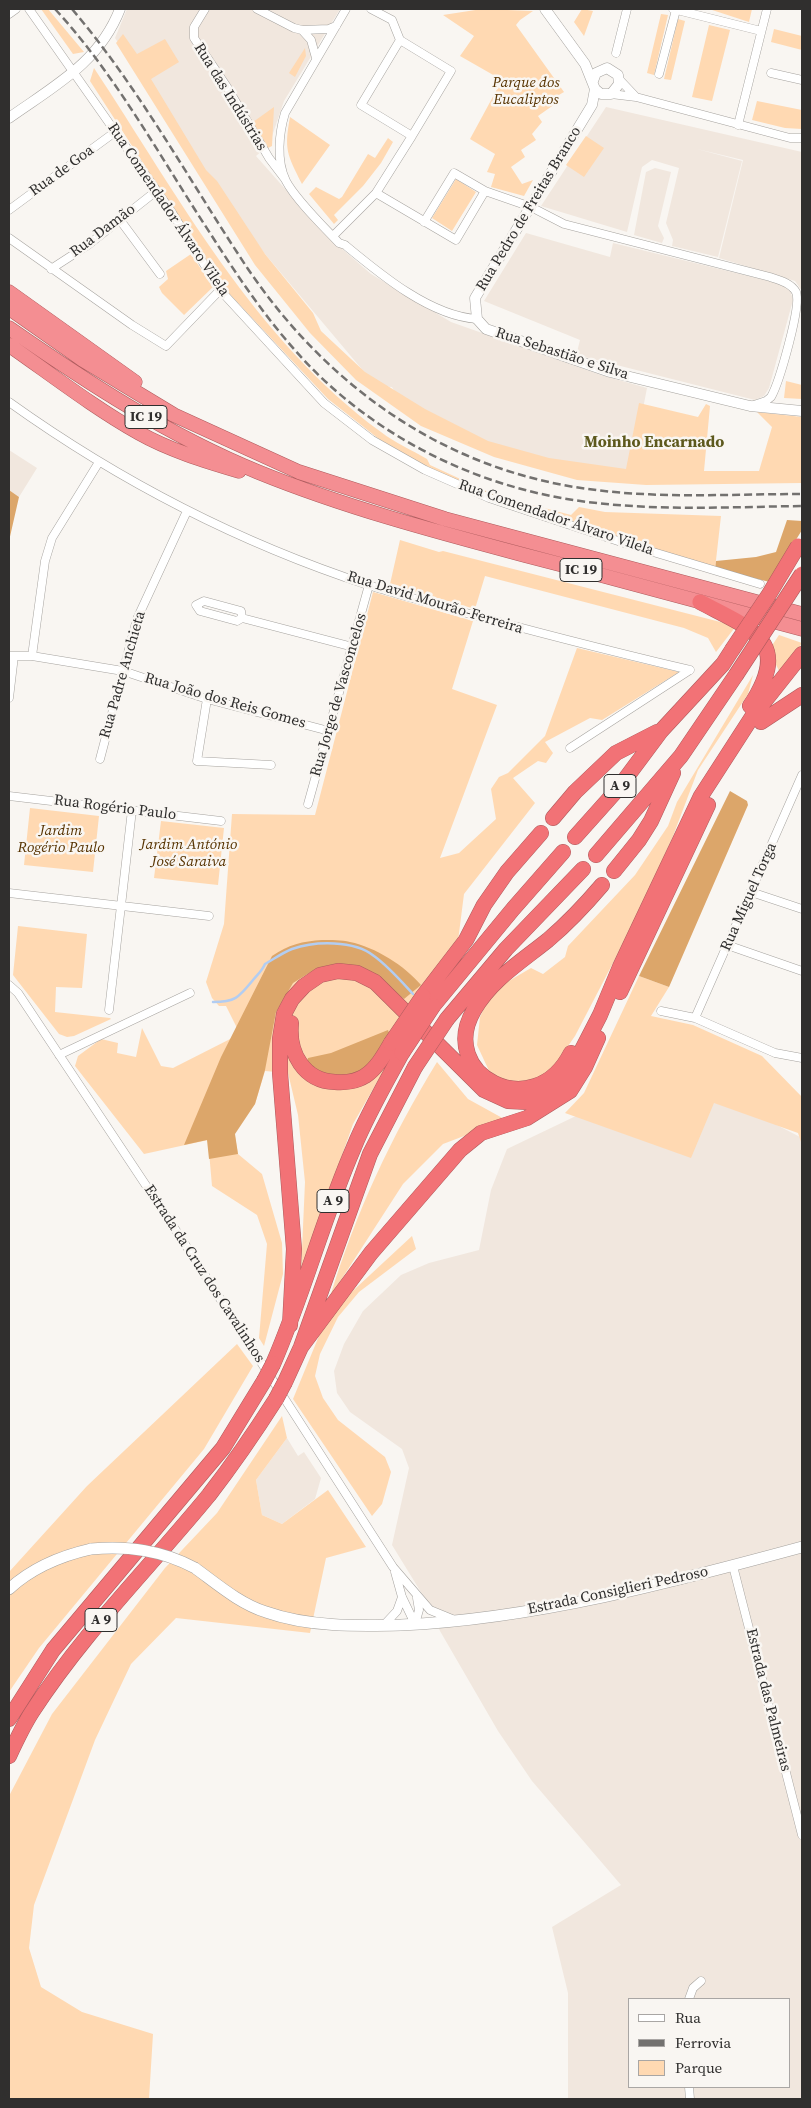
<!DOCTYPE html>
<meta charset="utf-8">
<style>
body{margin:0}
#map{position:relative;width:811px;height:2108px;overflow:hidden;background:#f9f6f2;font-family:"Source Serif 4",serif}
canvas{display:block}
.frame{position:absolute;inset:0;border:10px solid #302f2e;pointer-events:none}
.legend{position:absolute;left:628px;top:1998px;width:162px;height:90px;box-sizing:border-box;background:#f9f6f2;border:1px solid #a9a6a4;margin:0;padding:6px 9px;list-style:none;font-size:15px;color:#302f2e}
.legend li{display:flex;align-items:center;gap:10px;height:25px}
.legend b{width:25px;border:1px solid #a9a6a4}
</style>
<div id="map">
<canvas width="811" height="2108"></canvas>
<div class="frame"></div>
<ul class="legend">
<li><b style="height:6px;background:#fff"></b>Rua</li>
<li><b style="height:6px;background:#73716f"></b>Ferrovia</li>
<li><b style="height:14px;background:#ffd9b2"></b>Parque</li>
</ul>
</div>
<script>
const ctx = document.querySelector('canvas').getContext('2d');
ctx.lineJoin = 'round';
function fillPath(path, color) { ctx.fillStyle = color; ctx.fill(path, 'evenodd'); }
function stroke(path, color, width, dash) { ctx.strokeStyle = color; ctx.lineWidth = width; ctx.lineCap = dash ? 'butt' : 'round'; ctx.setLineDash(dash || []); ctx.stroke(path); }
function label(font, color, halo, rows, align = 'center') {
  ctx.font = font + ' "Source Serif 4",serif'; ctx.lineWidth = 5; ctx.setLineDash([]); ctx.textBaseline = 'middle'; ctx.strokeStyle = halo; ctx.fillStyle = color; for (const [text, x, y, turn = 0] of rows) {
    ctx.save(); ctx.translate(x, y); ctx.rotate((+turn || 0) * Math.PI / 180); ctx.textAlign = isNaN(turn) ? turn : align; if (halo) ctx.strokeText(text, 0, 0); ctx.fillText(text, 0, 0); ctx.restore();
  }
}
fillPath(new Path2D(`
 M 127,9 L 340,9 L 284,101 L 269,145 L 256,156 L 325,234 L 371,274 L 451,322 L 601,375 L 647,388 L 630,476 L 494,448 L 398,397 L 392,387 L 376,386 L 265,254 L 206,178 L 152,92 L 115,38 Z
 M 606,107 L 802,152 L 802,291 L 795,281 L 719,258 L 743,160 L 697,149 L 742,161 L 718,257 L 672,246 L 673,240 L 666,223 L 679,168 L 652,160 L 642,167 L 627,232 L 541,206 Z
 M 655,168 L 671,172 L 658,226 L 664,238 L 662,243 L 634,235 L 646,172 Z
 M 526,233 L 610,257 L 613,243 L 781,284 L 790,290 L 793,300 L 769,388 L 764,396 L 755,400 L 581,356 L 577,352 L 580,340 L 484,301 Z
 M 9,450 L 37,468 L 19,497 L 9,490 Z
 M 709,1090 L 802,1138 L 802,2099 L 568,2099 L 568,1993 L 552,1927 L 621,1885 L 532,1781 L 498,1731 L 440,1631 L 427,1602 L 392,1545 L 409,1468 L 402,1449 L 350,1412 L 337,1393 L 334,1371 L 344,1344 L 363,1311 L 401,1275 L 429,1263 L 479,1250 L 491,1190 L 507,1149 L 578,1115 ZM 630,1999 L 790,1999 L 790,2087 L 630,2087 Z
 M 287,1438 L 298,1456 L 304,1452 L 321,1478 L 315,1499 L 282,1524 L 262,1515 L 256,1480 Z`), '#f1e7de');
fillPath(new Path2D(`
 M 41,9 L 48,9 L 84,52 L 73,54 Z
 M 482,9 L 533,11 L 520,20 L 516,25 L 564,92 L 552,99 L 555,104 L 538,116 L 542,122 L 532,134 L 536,140 L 521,150 L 525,157 L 511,167 L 522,184 L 533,180 L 524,196 L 491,187 L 495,174 L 487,172 L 495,154 L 470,139 L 502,80 L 460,56 L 474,36 L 443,15 Z
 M 582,9 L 593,11 L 584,36 L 574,22 Z
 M 709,9 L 752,9 L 749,22 Z
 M 661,14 L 668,15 L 654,75 L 647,73 Z
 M 678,19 L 685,21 L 671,80 L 664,79 Z
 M 709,25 L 730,30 L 712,101 L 692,97 Z
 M 774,29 L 802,36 L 802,50 L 771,42 Z
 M 123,34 L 137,54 L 165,39 L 179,62 L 151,79 L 206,170 L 217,181 L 265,254 L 313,313 L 321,331 L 365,372 L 425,409 L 488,441 L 549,458 L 626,469 L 639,403 L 698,417 L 706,404 L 710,406 L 704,471 L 759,471 L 772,427 L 757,412 L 802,417 L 802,483 L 646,485 L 577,480 L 494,457 L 421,426 L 356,380 L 310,333 L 255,265 L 116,43 Z
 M 305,48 L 306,56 L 295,77 L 289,73 Z
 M 94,68 C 179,197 254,339 381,432 C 395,443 412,450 427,459 L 430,465 L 495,495 L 571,515 L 579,507 L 605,512 L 721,516 L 715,569 L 493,497 L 436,472 L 379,439 L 328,399 L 224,288 L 90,81 Z
 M 757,101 L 802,110 L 802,129 L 785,128 L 752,120 Z
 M 274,107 L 272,146 L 268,148 L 253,122 Z
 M 290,117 L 330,145 L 302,184 C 287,154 284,150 290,117 Z
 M 586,136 L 604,148 L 584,177 L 566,165 Z
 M 388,138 L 393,142 L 381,163 L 363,186 L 334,215 L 338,220 L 334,224 L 309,194 L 316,187 L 339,199 L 342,197 L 368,154 L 375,158 Z
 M 456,179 L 476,192 L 452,231 L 432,218 Z
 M 191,254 L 213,287 L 184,315 L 162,293 L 159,287 L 168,279 L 166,271 Z
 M 786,381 L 802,385 L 802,399 L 784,398 Z
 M 400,540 L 439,552 L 443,551 L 736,626 L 716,652 L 708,638 L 684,628 L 485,576 L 475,609 L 390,584 Z
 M 373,592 L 473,621 L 452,689 L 497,705 L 440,858 L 459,853 L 496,819 L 491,789 L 499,777 L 508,773 L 545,736 L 577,648 L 679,672 L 602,720 L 590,718 L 545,742 L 553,753 L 546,763 L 538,761 L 513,778 L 535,803 L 464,894 L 458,941 L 353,1124 L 301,1272 L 305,1182 L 298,1115 L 288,1073 L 265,1071 L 255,1104 L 234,1131 L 238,1154 L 262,1174 L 282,1243 L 283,1274 L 264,1346 L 259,1338 L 267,1244 L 257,1215 L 212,1186 L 208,1140 L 144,1154 L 75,1066 L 78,1056 L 101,1039 L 118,1043 L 117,1053 L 136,1057 L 142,1028 L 161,1066 L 173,1068 L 240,1034 L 226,1006 L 219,1006 L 212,998 L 206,982 L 224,924 L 232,814 L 315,815 Z
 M 779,635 L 802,643 L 781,675 L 769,650 Z
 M 753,675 L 748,694 L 698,770 L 673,836 L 640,911 L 575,1036 L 550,1072 L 542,1078 L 516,1084 L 491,1075 L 477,1045 L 480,1017 L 486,1004 L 502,985 L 531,968 L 543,974 L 565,957 L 568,946 L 635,875 L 668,826 L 677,802 Z
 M 30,808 L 99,816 L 93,872 L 24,865 Z
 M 161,821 L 224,828 L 218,885 L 154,878 Z
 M 18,926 L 87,934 L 82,988 L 56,987 L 55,1012 L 110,1018 L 111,1019 L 74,1036 L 67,1037 L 59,1034 L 13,975 Z
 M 639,976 L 669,987 L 651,1016 L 693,1025 L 762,1056 L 802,1097 L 802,1145 L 798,1133 L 714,1103 L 691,1158 L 565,1113 L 584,1093 Z
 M 437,1062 L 468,1099 L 506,1120 L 443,1144 L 403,1184 L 330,1297 C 356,1212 391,1137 437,1062 Z
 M 412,1236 L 416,1249 L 359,1292 L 338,1317 L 320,1354 L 315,1376 L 323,1398 L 338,1420 L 385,1457 L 391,1472 L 382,1504 L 372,1516 L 293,1399 L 321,1331 L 343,1300 Z
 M 237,1344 L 253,1366 L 204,1449 L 39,1648 L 9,1692 L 9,1572 L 87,1486 Z
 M 282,1416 L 287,1438 L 256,1480 L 262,1515 L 282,1524 L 328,1490 L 366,1547 L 326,1558 L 310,1633 L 176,1618 L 131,1664 L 95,1740 L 34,1905 L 29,1948 L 41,1987 L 82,2012 L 153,2034 L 149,2099 L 9,2099 L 9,1796 L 52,1714 L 165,1568 L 217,1513 Z`), '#ffd9b2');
fillPath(new Path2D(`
 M 9,490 L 19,497 L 9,541 Z
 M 787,520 L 802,521 L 802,530 L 770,582 L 715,569 L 716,561 L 756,557 L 776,552 Z
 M 730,791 L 747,801 L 748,805 L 669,987 L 639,976 Z
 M 322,940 C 331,940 342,940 350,942 C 375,947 405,966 421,985 L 404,999 L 367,972 L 323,969 L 309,973 L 293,983 L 276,1012 L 265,1070 L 255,1104 L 235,1134 L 238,1154 L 209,1159 L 207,1140 L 184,1145 L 221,1057 L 272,956 C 288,945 303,941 322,940 Z
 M 388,1030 L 390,1035 L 380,1053 L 360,1073 L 330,1077 L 306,1065 L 308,1058 L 331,1053 Z`), '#dca66a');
stroke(new Path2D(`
 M 213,1002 C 236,1002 239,997 253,980 C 258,974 262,971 265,964 C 274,959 282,953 292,949 C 315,941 354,940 374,956 C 388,966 401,981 413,994`), '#b2cdf2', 2.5);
const minor = new Path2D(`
 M 29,9 L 171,211 L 220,290 L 324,403 L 372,440 L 425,470 L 489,498 L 633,546 L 760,584
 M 205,9 L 194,27 L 194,38 L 227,87 L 269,158 L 285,179
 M 257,9 L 294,28 L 302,30 L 311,40 L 316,58
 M 346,9 L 285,113 C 279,133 276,161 286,181 C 296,200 324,227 339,243 L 345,245 C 380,274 430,316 477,319
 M 371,9 L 392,20 L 400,40 L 451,71 L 412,136 L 361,105 L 400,40
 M 673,9 L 761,31
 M 9,14 L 16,9
 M 302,30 L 329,29 L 336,26
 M 616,53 L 627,9
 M 771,73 L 802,80
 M 659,74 L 676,10
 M 619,79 L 635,96
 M 611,94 L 636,97 L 790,138 L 802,138
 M 738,125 L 767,9
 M 485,191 L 531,207 L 564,224 L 770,277 C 779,280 791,283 796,292 C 802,305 779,383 771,397 L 766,401 L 754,405
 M 376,193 L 456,240 L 485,191 L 454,173 L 424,222
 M 9,210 L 115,132
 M 120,220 L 160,274
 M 333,236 L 376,193 L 412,136
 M 9,238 L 132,325 L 166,346 L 220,290
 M 51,269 L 88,245 L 155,192
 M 9,402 C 118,480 240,543 368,585 C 396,594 424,601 452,609 C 531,631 610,651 690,670
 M 242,618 L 237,621 L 200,611 L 196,605 L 204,601 L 241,611 L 242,618 L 353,647
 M 9,656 L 32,656 L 123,671 L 207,699 L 329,731
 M 32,656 L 45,561 L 52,538 L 99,462
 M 9,698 L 14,656
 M 207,699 L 197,761 L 271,765
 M 570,748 L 690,670
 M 100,759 L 137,619 L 187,511
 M 9,796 L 221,821
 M 308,804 L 369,585
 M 751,892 L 802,909
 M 9,893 L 209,916
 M 727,945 L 802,971
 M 9,985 L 18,993 L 181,1238 L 393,1567 L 430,1610 L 452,1619
 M 109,1010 L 132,810
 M 661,1011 L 695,1018 L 775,1053 L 802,1058
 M 695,1018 L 802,775
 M 59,1055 L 190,993
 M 733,1566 L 802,1835
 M 395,1572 L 402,1597 L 415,1624
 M 415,1624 L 419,1610 L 417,1598
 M 384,1625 L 397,1611 L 402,1597
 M 689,1999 L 693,1988 L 701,1981
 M 689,2087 L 690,2099`);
const tertiary = new Path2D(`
 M 545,9 L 585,64 L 595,89 L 601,94 L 611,94 L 619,84 L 618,75 L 607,68 L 596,73 L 593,81
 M 595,89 L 592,105 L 475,298 L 477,319 L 486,329 L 610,372 L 750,406 L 802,411
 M 9,118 C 54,86 99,63 120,9`);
const secondary = new Path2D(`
 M 195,1568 C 217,1584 240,1604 266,1612 C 308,1627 356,1626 401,1625 C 535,1619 673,1582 802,1547
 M 9,1589 C 33,1567 60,1556 91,1549`);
const trunk = new Path2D(`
 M 9,292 L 135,382
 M 9,308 L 83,360 L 174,415 L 299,472 L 445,519 L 802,614
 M 9,328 C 88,383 168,435 258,472 C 344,507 434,531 524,555 C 617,579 710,604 802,629
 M 9,345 C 52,375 93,407 139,433 C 169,450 205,461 239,471`);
const motorway = new Path2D(`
 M 700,602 C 753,630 793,641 750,706
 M 761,722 L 802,695
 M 553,818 L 575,792 L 616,753 L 657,732
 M 575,837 L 617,790 L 661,731 L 723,664 L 732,650
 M 596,855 L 681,756 L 736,675
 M 614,871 L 639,840 L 651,821 L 673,773
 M 620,992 L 708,805
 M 423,996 L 466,940 L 484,905 L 507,872 L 541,833
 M 433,1006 L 513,909 L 563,852
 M 447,1019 L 506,949 L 583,869
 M 291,1023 C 288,1053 304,1081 335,1082 C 345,1083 357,1081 365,1076 C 377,1068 384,1055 391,1043
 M 571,1053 C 534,1126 436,1075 474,1010 C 491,980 522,961 548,940 C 568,923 585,905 602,885
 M 290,1325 L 294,1249 L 280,1073 L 280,1039 L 284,1014 L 292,999 L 304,986 L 320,975 L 338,971 L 357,973 L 375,982 L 484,1090 L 508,1101 L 528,1102 L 553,1092 L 567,1079 L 600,1015 L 620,967 L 701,796 L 752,717 L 802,654
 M 301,1347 L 371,1253 L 460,1150 L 481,1133 L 527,1118 L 570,1091 L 585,1067 L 598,1038
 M 273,1364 C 304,1293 323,1218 354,1147 C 367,1115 385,1084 402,1053
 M 285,1382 L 301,1347 L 370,1154 L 415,1067
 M 9,1719 L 53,1650 L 223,1448 L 264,1381
 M 9,1756 C 16,1741 23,1726 32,1712 C 83,1633 150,1567 209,1495 C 233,1464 255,1432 276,1399`);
stroke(minor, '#a6a39f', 9);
stroke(tertiary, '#a6a39f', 11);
stroke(secondary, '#a6a39f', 12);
stroke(trunk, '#ae5b5d', 15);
stroke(motorway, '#ae5b5d', 16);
stroke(minor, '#fff', 8);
stroke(tertiary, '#fff', 10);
stroke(secondary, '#fff', 11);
stroke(trunk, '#f48e92', 14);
stroke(motorway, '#f27276', 15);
stroke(new Path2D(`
 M 55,9 C 116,75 160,157 210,233 C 238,277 267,320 302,358 C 376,438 480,489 588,502 C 659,511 731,507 802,506
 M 72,9 C 140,89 190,182 248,269 C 328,387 445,470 588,489 C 659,499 731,494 802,494`), '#73716f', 2.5, [8, 4]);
const secondaryBridge = new Path2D(`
 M 91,1549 C 129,1546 161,1550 195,1568`);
const motorwayBridge = new Path2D(`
 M 732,650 L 768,596 L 798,546
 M 736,675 L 802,574
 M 391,1043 L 423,996
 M 402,1053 L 433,1006
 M 415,1067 L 447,1019
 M 264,1381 L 273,1364
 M 276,1399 L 285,1382`);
stroke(secondaryBridge, '#a6a39f', 12, []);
stroke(motorwayBridge, '#ae5b5d', 16, []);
stroke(secondaryBridge, '#fff', 11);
stroke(motorwayBridge, '#f27276', 15);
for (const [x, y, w] of [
 [146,417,42],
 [581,570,42],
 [620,786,32],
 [333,1201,32],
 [101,1620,32]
]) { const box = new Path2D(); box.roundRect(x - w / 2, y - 11.5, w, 23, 4); ctx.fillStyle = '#f9f6f2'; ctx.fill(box); stroke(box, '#302f2e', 1); }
label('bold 14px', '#302f2e', null, [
 ["IC 19",146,417],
 ["IC 19",581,570],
 ["A 9",620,786],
 ["A 9",333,1201],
 ["A 9",101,1620]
]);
label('italic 15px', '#573300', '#f9f6f2', [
 ["Parque dos",526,83],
 ["Eucaliptos",526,100],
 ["Jardim",61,831],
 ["Rogério Paulo",61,848],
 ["Jardim António",189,845],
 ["José Saraiva",189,862]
]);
label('15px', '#302f2e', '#f9f6f2', [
 ["Rua das Indústrias",230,97,58],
 ["Rua de Goa",62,171,-36],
 ["Rua Pedro de Freitas Branco",529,209,-59],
 ["Rua Comendador Álvaro Vilela",168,210,56],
 ["Rua Damão",103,231,-37],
 ["Rua Sebastião e Silva",562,354,18],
 ["Rua Comendador Álvaro Vilela",556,518,19],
 ["Rua David Mourão-Ferreira",435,603,17],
 ["Rua Padre Anchieta",123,675,-74],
 ["Rua Jorge de Vasconcelos",339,695,-74],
 ["Rua João dos Reis Gomes",225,701,16],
 ["Rua Rogério Paulo",115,808,7],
 ["Rua Miguel Torga",749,897,-66],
 ["Estrada da Cruz dos Cavalinhos",204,1274,57],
 ["Estrada Consiglieri Pedroso",618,1591,-12],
 ["Estrada das Palmeiras",768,1700,76]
]);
label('bold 16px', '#5d591d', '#f9f6f2', [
 ["Moinho Encarnado",654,443]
]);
</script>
